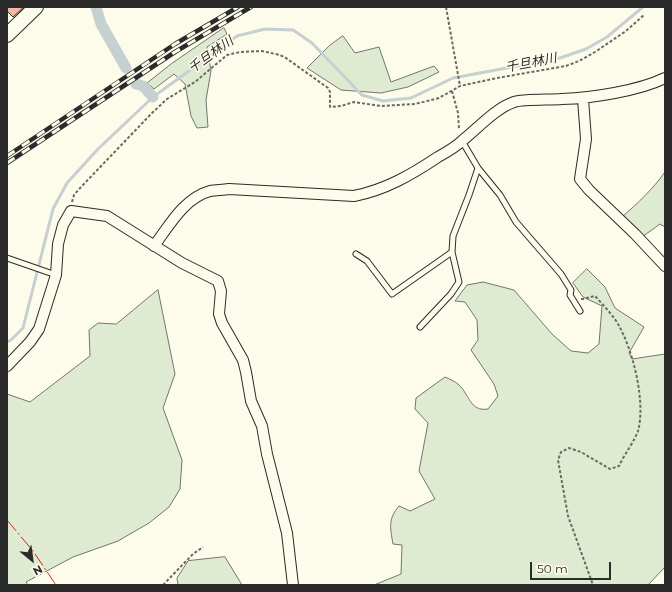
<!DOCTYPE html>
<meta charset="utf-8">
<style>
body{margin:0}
#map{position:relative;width:672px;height:592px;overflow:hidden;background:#fdfbea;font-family:Montserrat,sans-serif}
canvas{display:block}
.frame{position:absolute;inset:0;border:8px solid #2b2b2b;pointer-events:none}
.north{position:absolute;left:12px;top:540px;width:40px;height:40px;-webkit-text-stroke:3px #fdfbea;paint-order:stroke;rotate:151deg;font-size:11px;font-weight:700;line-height:16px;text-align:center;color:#2b2b2b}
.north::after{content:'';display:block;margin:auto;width:14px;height:18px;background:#2b2b2b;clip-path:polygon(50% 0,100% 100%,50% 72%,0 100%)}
.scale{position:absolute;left:530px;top:562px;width:81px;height:18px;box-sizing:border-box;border:2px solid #2b2b2b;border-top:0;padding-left:5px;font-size:12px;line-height:14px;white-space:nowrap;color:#2b2b2b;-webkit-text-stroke:3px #fdfbea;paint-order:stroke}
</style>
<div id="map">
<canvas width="672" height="592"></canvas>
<div class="frame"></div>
<div class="north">N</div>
<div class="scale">50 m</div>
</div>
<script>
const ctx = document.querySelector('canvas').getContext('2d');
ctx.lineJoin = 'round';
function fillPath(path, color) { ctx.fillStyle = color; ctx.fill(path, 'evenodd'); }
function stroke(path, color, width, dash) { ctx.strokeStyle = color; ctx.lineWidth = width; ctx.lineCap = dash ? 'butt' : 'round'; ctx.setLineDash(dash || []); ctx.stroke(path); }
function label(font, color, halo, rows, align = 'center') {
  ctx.font = font + ' Montserrat,"Noto Sans JP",sans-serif'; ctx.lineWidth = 3; ctx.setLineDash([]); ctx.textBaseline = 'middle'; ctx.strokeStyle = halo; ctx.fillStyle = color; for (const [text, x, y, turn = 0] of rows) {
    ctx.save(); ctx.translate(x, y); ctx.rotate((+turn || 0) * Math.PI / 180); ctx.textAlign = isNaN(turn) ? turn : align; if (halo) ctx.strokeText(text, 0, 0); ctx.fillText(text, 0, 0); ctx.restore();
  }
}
const green = new Path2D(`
 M 224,28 L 227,34 L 207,47 L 211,71 L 206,100 L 208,127 L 197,128 L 191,116 L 185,84 L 174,74 L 154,89 L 147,83 L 171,64 Z
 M 343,36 L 355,53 L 379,47 L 391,82 L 434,66 L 439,72 L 408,87 L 381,93 L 341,90 L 307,68 L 329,46 Z
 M 665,172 L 665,227 L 660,224 L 642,237 L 622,217 C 638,203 653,189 665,172 Z
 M 587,269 L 605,287 L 615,308 L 644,327 L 629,353 L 632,359 L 665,354 L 665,567 L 648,585 L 374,585 L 401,574 L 402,545 L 393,544 C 390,527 388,519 399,506 L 410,511 L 435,499 L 419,471 L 428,423 L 415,409 L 416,398 L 445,377 C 449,379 455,381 459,385 C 469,394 470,412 488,409 L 498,396 L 494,384 L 471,350 L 478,340 L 477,320 L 465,302 L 455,301 L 467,285 L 483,282 L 514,290 L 552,334 L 571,351 L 588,353 L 599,344 L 602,306 L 583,297 L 573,283 Z
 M 158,290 L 175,374 L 163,408 L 182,460 L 180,489 L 169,507 L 149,523 L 118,541 L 73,557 L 26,582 L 28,585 L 7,585 L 7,394 L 30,402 L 90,356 L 89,330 L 98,323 L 116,324 Z
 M 225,557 L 242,585 L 178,585 L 177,578 L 188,561 Z`);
fillPath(green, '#deebd1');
stroke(green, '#74746e', 1);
stroke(new Path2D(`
 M 7,342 L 11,340 L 23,328 L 53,209 L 67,183 L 98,149 L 153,97 L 237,36 L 265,29 L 293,30 L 312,43 L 362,95 L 383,101 L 411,98 L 453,78 L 560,58 L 586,49 L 607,37 L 643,7`), '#c7d0d0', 3);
stroke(new Path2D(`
 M 96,7 L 101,24 L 126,68
 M 136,84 L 143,86 L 153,97`), '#c7d0d0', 11);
const building = new Path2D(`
 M 7,7 L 24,7 L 13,17 L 7,11 Z`);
fillPath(building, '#f2b8a0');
stroke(building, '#2b2b2b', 1);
const lane = new Path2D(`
 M 462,141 L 478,168 L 500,195 L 516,222 L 561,274 L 571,290 L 570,295 L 580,311
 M 356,254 L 367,261 L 392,294 L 452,252
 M 7,258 L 56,275
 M 420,327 L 451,294 L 459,282 L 452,252 L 453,236 L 469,195 L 478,168`);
const street = new Path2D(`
 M 583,99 L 586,139 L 580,179 L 589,190 L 635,234 L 665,266
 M 154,246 C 169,226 184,198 210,191 C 216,190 223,190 229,189 L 354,196 C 385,190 411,175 438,157 C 447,152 456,147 463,140 C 478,128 496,108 514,102 C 523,99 550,100 562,99 C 592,98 638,91 665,78
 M 7,366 L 30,342 L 39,329 L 56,275 L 58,244 L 63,225 L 71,211 L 107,216 L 182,263 L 218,281 L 221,291 L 219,314 L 222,323 L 243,360 L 246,372 L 251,401 L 262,426 L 267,454 L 287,533 L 293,585`);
const secondary = new Path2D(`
 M 7,35 L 36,7`);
stroke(lane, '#2b2b2b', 7);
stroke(street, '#2b2b2b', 12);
stroke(secondary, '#2b2b2b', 16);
stroke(new Path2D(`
 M 446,7 L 460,86
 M 452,91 L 458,113 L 459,129
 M 72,202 L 74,195 L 81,187 L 152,113 L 167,99 L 195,82 L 227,55 L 240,52 L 262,51 L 280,55 L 286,58 L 328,88 L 330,92 L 330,107 L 341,106 L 354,102 L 381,106 L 415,104 L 439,98 L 460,86 L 497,78 L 566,66 L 579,61 L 595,52 L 626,31 L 644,15
 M 581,299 L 583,299 L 595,296 C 603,305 612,314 618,324 C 633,350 646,402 638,431 C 634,442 624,455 619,466 L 610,469 L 581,452 L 569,448 L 561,452 L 558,460 L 568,516 L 593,585
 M 163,585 L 193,554 L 203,547`), '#6a6964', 2, [3, 2]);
stroke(lane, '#fdfbea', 5);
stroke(street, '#fdfbea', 10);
stroke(secondary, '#fdfbea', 14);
const rail = new Path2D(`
 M 7,156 L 175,44 L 238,7
 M 7,163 L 175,52 L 251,7`);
stroke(rail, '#2b2b2b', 4.5);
stroke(rail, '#fdfbea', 3, [9]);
stroke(new Path2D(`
 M 7,520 L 33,551 L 56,585`), '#c62828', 1, [14, 3, 2, 3]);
label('italic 13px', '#2b2b2b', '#fdfbea', [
 ["千旦林川",211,55,-36],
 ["千旦林川",531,63,-11]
]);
</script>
